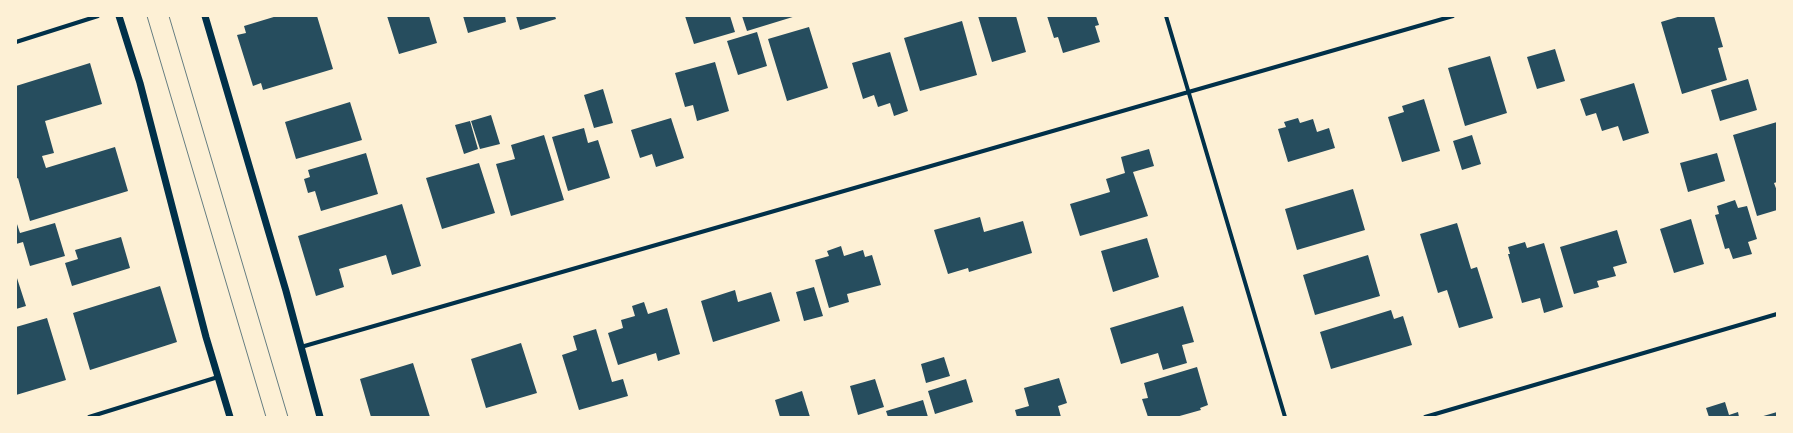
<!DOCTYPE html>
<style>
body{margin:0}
#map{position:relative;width:1793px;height:433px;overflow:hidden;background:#fdf0d5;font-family:"Titillium Web",sans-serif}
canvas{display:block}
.frame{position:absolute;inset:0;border:17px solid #fdf0d5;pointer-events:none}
</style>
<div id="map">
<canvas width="1793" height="433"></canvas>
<div class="frame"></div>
</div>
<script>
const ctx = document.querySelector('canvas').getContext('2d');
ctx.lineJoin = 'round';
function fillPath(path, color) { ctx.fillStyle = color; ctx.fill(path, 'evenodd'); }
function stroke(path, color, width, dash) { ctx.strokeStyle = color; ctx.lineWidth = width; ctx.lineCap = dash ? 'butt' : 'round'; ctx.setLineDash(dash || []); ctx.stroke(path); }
fillPath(new Path2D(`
 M 277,16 L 317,16 L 333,69 L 263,90 L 261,83 L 253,86 L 237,35 L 246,33 L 244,26 Z
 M 387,16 L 429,16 L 437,43 L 399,54 Z
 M 463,16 L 505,16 L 506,22 L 468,33 Z
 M 516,16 L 555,16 L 556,19 L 520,30 Z
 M 685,16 L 730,16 L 735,32 L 694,44 Z
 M 742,16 L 796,16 L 747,31 Z
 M 978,16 L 1016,16 L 1026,52 L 992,62 Z
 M 1047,16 L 1096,16 L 1099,25 L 1095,26 L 1100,42 L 1063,53 L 1058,37 L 1054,38 Z
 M 1681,16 L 1714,16 L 1723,47 L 1718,48 L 1727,80 L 1682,94 L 1661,22 Z
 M 962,21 L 977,75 L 920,91 L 904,38 Z
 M 809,27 L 828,88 L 787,101 L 768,39 Z
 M 757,32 L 767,66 L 738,75 L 727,41 Z
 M 1555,49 L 1565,81 L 1537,89 L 1527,57 Z
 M 890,52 L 908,111 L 894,116 L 890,103 L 878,107 L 874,95 L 863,99 L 852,63 Z
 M 1490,56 L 1507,113 L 1465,126 L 1448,68 Z
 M 715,62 L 729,111 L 697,121 L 693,105 L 685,107 L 675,73 Z
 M 90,63 L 102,104 L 45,121 L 54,153 L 42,156 L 46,168 L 115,147 L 128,191 L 30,221 L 18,178 L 16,179 L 16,86 Z
 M 1748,79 L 1757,110 L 1720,121 L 1711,90 Z
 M 1634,83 L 1649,133 L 1623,141 L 1618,126 L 1602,131 L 1596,113 L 1586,116 L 1580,99 Z
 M 603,89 L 613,123 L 594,128 L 584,95 Z
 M 1424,99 L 1440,151 L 1402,162 L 1388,117 L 1404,112 L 1402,106 Z
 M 350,102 L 362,140 L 296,159 L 285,122 Z
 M 491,115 L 500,144 L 480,149 L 471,121 Z
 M 671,118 L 684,158 L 656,167 L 652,154 L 640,158 L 631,130 Z
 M 1298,118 L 1300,123 L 1313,119 L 1317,132 L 1329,128 L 1335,148 L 1288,162 L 1278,129 L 1286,127 L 1284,122 Z
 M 470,121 L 478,149 L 464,154 L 455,125 Z
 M 1777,122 L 1777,182 L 1774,183 L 1777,191 L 1777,210 L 1757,216 L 1733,135 Z
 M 584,128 L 588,143 L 598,140 L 610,178 L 568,191 L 552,137 Z
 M 544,135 L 564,200 L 511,216 L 496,164 L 515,159 L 511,145 Z
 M 1472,135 L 1481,164 L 1462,170 L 1453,141 Z
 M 1149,149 L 1154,166 L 1133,172 L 1148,216 L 1080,236 L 1070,204 L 1110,192 L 1106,179 L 1125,173 L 1121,157 Z
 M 366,153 L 378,194 L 321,211 L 315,191 L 308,193 L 304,179 L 310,177 L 308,170 Z
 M 1717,153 L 1725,181 L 1688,192 L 1680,163 Z
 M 479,163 L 495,213 L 442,229 L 426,178 Z
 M 1353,189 L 1365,230 L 1297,250 L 1285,209 Z
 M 1735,200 L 1738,208 L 1747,206 L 1757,239 L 1748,242 L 1752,254 L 1733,259 L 1729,248 L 1725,249 L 1715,215 L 1719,214 L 1717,206 Z
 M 402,204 L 421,266 L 392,275 L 386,255 L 339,269 L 344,287 L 316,296 L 298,236 Z
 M 980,217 L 984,232 L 1023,221 L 1032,253 L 969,272 L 968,268 L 948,274 L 934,230 Z
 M 1691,219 L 1704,264 L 1674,273 L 1660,229 Z
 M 16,221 L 20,233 L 55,223 L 65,256 L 30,266 L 23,242 L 16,244 Z
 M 1457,223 L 1471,269 L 1477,267 L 1493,318 L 1459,328 L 1447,290 L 1438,293 L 1420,234 Z
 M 1617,230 L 1627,263 L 1613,267 L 1616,276 L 1597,281 L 1599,287 L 1574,294 L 1560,247 Z
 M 121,237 L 130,268 L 72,286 L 65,263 L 78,259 L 75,250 Z
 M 1147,238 L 1159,277 L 1113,292 L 1101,251 Z
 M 1525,242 L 1527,248 L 1544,243 L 1563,307 L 1544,313 L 1540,298 L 1522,303 L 1508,254 L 1510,254 L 1508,247 Z
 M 841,246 L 844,256 L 863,250 L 865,257 L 872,255 L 881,285 L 847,294 L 849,302 L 829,308 L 815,260 L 829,256 L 827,251 Z
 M 1368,255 L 1380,296 L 1315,315 L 1303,275 Z
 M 16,275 L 26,306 L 16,309 Z
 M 160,286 L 177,342 L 90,370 L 73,313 Z
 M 814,287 L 823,316 L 804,321 L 796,292 Z
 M 735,290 L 738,302 L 771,292 L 780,321 L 713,342 L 701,301 Z
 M 644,302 L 648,314 L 667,308 L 680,354 L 658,361 L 656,353 L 618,365 L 608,333 L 623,328 L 621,320 L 635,316 L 632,306 Z
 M 1183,306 L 1194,342 L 1182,345 L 1187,363 L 1163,370 L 1158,353 L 1121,364 L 1110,328 Z
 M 1391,310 L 1394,319 L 1403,316 L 1412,345 L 1331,369 L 1320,332 Z
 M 47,318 L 66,380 L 16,395 L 16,327 Z
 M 596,329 L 612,382 L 623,379 L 628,396 L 579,410 L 562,355 L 577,350 L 573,336 Z
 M 521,343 L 537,393 L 486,408 L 471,359 Z
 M 944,357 L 950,376 L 926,383 L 921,364 Z
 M 413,363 L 430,417 L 371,417 L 360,379 Z
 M 1197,367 L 1208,405 L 1200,408 L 1201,410 L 1176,417 L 1148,417 L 1142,399 L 1148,398 L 1144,383 Z
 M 1059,378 L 1067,403 L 1058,406 L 1061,417 L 1017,417 L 1015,410 L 1029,406 L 1024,388 Z
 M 875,379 L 884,407 L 858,415 L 850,386 Z
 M 966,379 L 973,402 L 935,414 L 928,391 Z
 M 802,391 L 810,417 L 780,417 L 775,400 Z
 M 923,400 L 928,417 L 888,417 L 886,411 Z
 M 1725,402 L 1729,415 L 1738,412 L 1739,417 L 1709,417 L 1706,408 Z
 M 1777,412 L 1777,417 L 1760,417 Z`), '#264d5e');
stroke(new Path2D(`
 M 1166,16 L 1285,417
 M 16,42 L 98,16
 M 301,347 L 1453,16
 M 89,417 L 218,377
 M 1425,417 L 1777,314`), '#003049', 4);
stroke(new Path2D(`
 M 119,16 L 140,83 L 206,337 L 230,417
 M 205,16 L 286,291 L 320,417`), '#003049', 7);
stroke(new Path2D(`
 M 147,16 L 266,417
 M 169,16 L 288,417`), '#657d81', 1);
</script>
